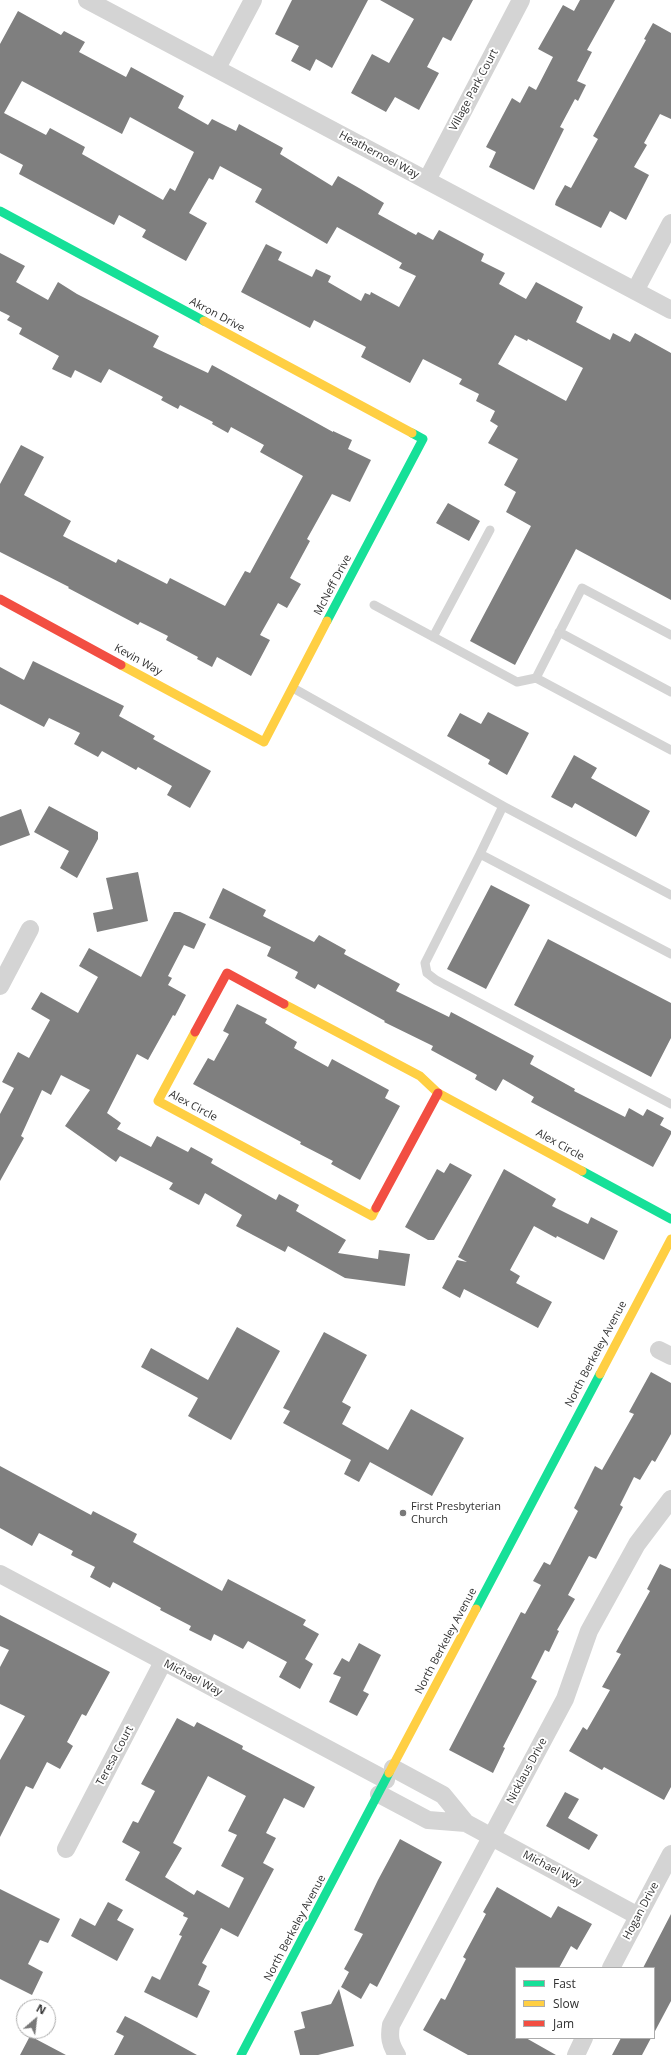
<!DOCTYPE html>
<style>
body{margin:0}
#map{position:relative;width:671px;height:2055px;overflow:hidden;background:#fff;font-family:"Open Sans",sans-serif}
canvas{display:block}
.legend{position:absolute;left:515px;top:1967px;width:140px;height:72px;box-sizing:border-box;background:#fff;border:1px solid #acacac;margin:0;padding:5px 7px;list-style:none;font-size:12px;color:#303030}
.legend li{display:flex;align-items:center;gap:8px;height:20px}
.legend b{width:20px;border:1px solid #acacac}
.north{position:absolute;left:16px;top:1999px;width:40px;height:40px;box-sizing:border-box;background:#fff;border:1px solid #acacac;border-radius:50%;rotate:28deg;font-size:11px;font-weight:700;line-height:16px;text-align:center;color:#303030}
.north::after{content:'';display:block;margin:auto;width:14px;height:18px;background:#787878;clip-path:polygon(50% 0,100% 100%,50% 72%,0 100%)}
</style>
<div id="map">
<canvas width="671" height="2055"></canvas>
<ul class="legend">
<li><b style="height:5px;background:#16e098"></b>Fast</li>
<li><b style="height:5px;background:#ffcf43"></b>Slow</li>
<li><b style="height:5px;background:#f24e42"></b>Jam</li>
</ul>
<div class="north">N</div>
</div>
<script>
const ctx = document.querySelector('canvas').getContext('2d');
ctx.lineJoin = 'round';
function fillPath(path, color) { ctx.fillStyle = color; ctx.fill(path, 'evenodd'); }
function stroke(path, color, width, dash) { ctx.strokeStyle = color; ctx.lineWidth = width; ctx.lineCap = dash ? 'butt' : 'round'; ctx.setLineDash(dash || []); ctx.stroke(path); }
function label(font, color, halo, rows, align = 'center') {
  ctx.font = font + ' "Open Sans",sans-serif'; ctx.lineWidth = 4; ctx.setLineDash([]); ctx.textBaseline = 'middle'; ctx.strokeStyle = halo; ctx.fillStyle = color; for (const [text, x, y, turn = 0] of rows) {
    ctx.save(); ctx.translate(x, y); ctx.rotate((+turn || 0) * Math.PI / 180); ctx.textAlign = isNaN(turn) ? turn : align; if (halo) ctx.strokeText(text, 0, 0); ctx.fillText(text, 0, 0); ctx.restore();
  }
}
fillPath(new Path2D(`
 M 292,0 L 368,0 L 332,68 L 316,59 L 310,71 L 291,61 L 299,46 L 275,34 Z
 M 380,0 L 473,0 L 451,41 L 443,37 L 427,67 L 439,73 L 419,110 L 395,97 L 386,112 L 351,93 L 372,54 L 389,63 L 414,19 Z
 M 580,0 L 615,0 L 587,50 L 592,52 L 577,81 L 586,85 L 578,101 L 575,99 L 560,127 L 564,129 L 534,190 L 489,167 L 496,152 L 486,147 L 512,98 L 520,103 L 529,86 L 536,90 L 553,57 L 538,49 L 563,5 L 574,11 Z
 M 18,11 L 61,35 L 64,31 L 85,42 L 79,52 L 126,77 L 131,67 L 184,96 L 178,108 L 208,125 L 212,119 L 236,131 L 239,124 L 283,148 L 280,154 L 332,186 L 338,176 L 359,188 L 384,203 L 378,214 L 416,235 L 418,232 L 433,240 L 439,230 L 484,254 L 481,261 L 505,273 L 499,284 L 526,299 L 536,282 L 583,307 L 576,322 L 610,340 L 613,333 L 630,342 L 635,333 L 671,353 L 671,600 L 576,549 L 515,665 L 470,641 L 531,526 L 506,512 L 516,492 L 504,485 L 518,459 L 488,443 L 498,426 L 490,421 L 495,411 L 476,401 L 479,394 L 459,384 L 462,379 L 423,359 L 410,383 L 361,357 L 366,347 L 314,320 L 310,328 L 241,292 L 266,244 L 282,252 L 278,260 L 312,277 L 316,269 L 331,276 L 328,282 L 361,301 L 365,293 L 370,295 L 371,292 L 399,307 L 416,276 L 399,268 L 402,263 L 337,227 L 327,244 L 255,202 L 262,189 L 220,166 L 213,180 L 209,178 L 189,213 L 207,223 L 186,261 L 142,237 L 146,230 L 119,215 L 114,225 L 19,174 L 23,165 L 0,153 L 0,44 ZM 22,81 L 122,134 L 130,117 L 194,152 L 175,191 L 170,188 L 163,200 L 82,154 L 85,147 L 50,128 L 46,135 L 4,113 ZM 515,335 L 527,341 L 528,339 L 583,368 L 566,401 L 498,364 Z
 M 653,23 L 671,33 L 671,119 L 660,114 L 644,143 L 647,145 L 634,167 L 649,175 L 626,220 L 610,211 L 601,228 L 555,205 L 556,201 L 565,185 L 571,188 L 598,139 L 593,136 L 646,40 L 644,39 Z
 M 0,253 L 25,266 L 16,282 L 48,300 L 58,282 L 77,294 L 159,336 L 153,347 L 208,373 L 212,365 L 234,377 L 333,432 L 333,431 L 352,440 L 348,449 L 371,460 L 350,502 L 332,494 L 307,539 L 310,541 L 290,578 L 301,584 L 287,608 L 278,603 L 260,635 L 270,640 L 251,676 L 217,657 L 212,667 L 197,659 L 198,657 L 166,640 L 168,636 L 140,622 L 138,625 L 68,588 L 69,587 L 0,552 L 0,484 L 21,445 L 44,457 L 24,495 L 71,521 L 63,536 L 116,563 L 118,559 L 167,584 L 170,578 L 225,606 L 245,571 L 250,573 L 303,476 L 260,452 L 264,445 L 231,427 L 228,433 L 212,424 L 213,422 L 180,405 L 178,409 L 161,400 L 163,397 L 109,369 L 101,383 L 75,370 L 71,378 L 52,369 L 59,356 L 19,334 L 22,328 L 7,320 L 10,316 L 0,311 Z
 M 448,503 L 480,521 L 469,541 L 436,523 Z
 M 33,661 L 124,706 L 119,716 L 155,736 L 153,739 L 211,771 L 190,808 L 167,795 L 172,786 L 138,767 L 136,770 L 102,751 L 98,757 L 74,744 L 80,733 L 49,718 L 44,727 L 0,704 L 0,667 L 24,680 Z
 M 488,712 L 529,733 L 507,775 L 488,764 L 490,760 L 447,736 L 460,713 L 481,724 Z
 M 574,755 L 597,768 L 591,778 L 650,811 L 636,837 L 575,803 L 572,808 L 551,797 Z
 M 49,806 L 98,832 L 98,839 L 77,878 L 60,868 L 69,851 L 34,832 Z
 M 21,809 L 30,835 L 0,846 L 0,817 Z
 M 138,872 L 148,921 L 97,932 L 93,913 L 113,909 L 106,878 Z
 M 491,885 L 530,905 L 486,989 L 447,969 Z
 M 223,888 L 266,910 L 263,916 L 314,942 L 319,935 L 346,950 L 344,954 L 400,984 L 396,991 L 449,1017 L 451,1012 L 534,1056 L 530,1064 L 575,1089 L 574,1091 L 625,1117 L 629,1108 L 643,1116 L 647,1109 L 664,1118 L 660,1125 L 671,1131 L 671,1134 L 653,1167 L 531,1102 L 534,1097 L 503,1079 L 496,1091 L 475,1079 L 477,1075 L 431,1050 L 433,1046 L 384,1022 L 385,1021 L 318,984 L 315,989 L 295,978 L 298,972 L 267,956 L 271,947 L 209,918 Z
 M 174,912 L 180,912 L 206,924 L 194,949 L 184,945 L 168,976 L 172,978 L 168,985 L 186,995 L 175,1016 L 173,1015 L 148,1060 L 137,1054 L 107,1113 L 121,1123 L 117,1129 L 151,1147 L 157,1136 L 188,1152 L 191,1147 L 213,1159 L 211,1163 L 276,1200 L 279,1194 L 299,1205 L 296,1211 L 346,1240 L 338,1253 L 378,1259 L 379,1250 L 410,1254 L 405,1286 L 345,1278 L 288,1246 L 285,1252 L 236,1226 L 242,1215 L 205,1193 L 199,1205 L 169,1189 L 173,1183 L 120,1156 L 116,1162 L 65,1126 L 90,1090 L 61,1075 L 51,1095 L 42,1090 L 21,1136 L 24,1138 L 0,1181 L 0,1114 L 14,1088 L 2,1082 L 18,1052 L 29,1058 L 50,1020 L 31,1009 L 41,992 L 78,1013 L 98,977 L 79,966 L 89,948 L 141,977 Z
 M 548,939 L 671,1003 L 671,1038 L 651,1077 L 514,1005 Z
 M 237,1004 L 267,1019 L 265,1023 L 297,1042 L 294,1048 L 328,1067 L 332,1059 L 389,1090 L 385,1098 L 400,1106 L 360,1180 L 331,1164 L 333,1161 L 300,1144 L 301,1142 L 193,1084 L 208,1058 L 214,1061 L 229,1034 L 223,1031 Z
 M 450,1163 L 472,1175 L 434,1240 L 428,1240 L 405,1227 L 437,1169 L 444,1173 Z
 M 504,1169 L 556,1199 L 552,1206 L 588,1224 L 591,1217 L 618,1231 L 604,1260 L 557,1236 L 556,1238 L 534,1226 L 510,1270 L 520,1276 L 516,1283 L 552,1302 L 538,1328 L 464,1289 L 460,1298 L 442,1288 L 457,1260 L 467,1262 L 458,1257 Z
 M 237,1327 L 280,1351 L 231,1440 L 188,1416 L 198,1398 L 141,1367 L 151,1348 L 208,1380 Z
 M 324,1332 L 367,1355 L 342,1402 L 351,1407 L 342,1424 L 388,1450 L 411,1409 L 464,1438 L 432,1496 L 370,1462 L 359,1482 L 344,1474 L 351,1460 L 283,1423 L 290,1411 L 283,1408 Z
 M 651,1372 L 671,1383 L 671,1434 L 655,1462 L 652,1460 L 640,1480 L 634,1477 L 620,1505 L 623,1507 L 596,1559 L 589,1556 L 568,1595 L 575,1599 L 557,1630 L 559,1631 L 549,1652 L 545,1650 L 531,1678 L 537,1681 L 503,1747 L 505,1748 L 493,1773 L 449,1750 L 521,1612 L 525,1614 L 541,1585 L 533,1581 L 544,1562 L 550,1565 L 578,1511 L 574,1508 L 595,1466 L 602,1470 L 634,1414 L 629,1412 Z
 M 0,1466 L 91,1515 L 93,1511 L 137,1534 L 133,1542 L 222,1591 L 228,1579 L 306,1620 L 303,1625 L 319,1634 L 305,1659 L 313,1664 L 300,1689 L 279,1677 L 287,1662 L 248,1641 L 243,1649 L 214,1634 L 211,1641 L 189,1630 L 191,1626 L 160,1610 L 161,1608 L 113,1582 L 110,1588 L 90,1577 L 95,1567 L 71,1555 L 73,1551 L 39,1533 L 32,1546 L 0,1528 Z
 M 660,1564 L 671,1569 L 671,1787 L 664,1800 L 604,1767 L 602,1770 L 569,1751 L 583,1727 L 587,1730 L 610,1690 L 602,1687 L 621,1654 L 616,1652 L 650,1591 L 647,1589 Z
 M 0,1615 L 110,1672 L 86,1716 L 82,1714 L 67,1742 L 73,1746 L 60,1769 L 47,1762 L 33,1789 L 26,1786 L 0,1837 L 0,1760 L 25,1716 L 0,1704 L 0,1667 L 9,1650 L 0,1646 Z
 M 359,1643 L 381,1655 L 363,1691 L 369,1694 L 357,1716 L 329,1702 L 341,1677 L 333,1674 L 342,1658 L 349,1662 Z
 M 177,1718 L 194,1727 L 197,1722 L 243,1746 L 242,1749 L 315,1787 L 304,1808 L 284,1798 L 266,1833 L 276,1838 L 263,1863 L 274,1869 L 238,1937 L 221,1928 L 202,1963 L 207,1966 L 198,1985 L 210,1991 L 197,2018 L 144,1992 L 152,1976 L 160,1980 L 182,1936 L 179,1935 L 188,1918 L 183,1916 L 184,1913 L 125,1880 L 140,1852 L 122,1842 L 133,1821 L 138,1823 L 155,1791 L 141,1784 ZM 208,1776 L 246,1796 L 228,1831 L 237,1835 L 221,1866 L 244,1878 L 229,1908 L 197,1890 L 194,1895 L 165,1877 L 182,1848 L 173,1843 Z
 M 565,1792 L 579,1799 L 568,1818 L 598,1835 L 589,1850 L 546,1826 Z
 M 400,1839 L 442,1862 L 377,1987 L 370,1983 L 361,1999 L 341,1987 L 349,1972 L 344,1969 L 363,1934 L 354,1930 L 378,1880 Z
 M 497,1887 L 551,1918 L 558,1906 L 592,1924 L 577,1950 L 571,1946 L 559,1968 L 516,1968 L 516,2038 L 526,2038 L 556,2055 L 468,2055 L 423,2030 L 441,1998 L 445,2000 L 466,1959 L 463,1957 L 486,1914 L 483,1912 Z
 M 0,1889 L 60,1919 L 48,1943 L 40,1940 L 28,1964 L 43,1972 L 32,1995 L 0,1979 Z
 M 108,1902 L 123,1910 L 117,1920 L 134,1929 L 117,1961 L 71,1936 L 80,1918 L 95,1926 Z
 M 671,1914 L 671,2001 L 654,2033 L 654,1968 L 643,1968 Z
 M 339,1989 L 354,2046 L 318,2055 L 300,2055 L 294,2031 L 305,2028 L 301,2012 L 331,2004 Z
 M 125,2016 L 137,2022 L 197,2055 L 114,2055 L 124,2036 L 116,2032 Z
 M 30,2036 L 66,2055 L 20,2055 Z
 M 621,2038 L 651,2038 L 642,2055 L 612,2055 Z`), '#7f7f7f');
stroke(new Path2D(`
 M 374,605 L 517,682 L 536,678 L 671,750
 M 559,632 L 671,692
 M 433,637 L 490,530
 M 536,678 L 582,588 L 671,635
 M 293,688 L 503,806
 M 480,854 L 425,963 L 427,973 L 436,980 L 671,1104
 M 671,895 L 503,806 L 480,854 L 671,954`), '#d4d4d4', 9);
stroke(new Path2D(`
 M 87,0 L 671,310
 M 217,68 L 253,0
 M 427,180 L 521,0
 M 635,291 L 671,223
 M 0,986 L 30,929
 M 659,1350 L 671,1356
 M 0,1574 L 386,1780
 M 393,1768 L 443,1795 L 466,1823 L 638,1916
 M 379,1794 L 428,1820 L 466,1823
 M 66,1849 L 163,1662
 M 611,1968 L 671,1854
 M 397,2055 C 390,2044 389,2037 391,2025 L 565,1699 L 589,1631 L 637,1544 L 671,1499
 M 576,2055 L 584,2038`), '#d4d4d4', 18);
stroke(new Path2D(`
 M 0,211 L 204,321
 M 327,621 L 423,439 L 412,433
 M 582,1171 L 671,1219
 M 476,1609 L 600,1374
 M 241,2055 L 389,1773`), '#16e098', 9);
stroke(new Path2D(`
 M 204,321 L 412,433
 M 121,665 L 264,742 L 327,621
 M 284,1004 L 420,1076 L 438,1093 L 582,1171
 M 195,1032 L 158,1101 L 372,1216 L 376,1208
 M 600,1374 L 671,1239
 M 389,1773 L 476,1609`), '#ffcf43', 9);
stroke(new Path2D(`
 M 0,599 L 121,665
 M 195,1032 L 227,973 L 284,1004
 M 376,1208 L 438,1093`), '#f24e42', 9);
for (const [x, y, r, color] of [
 [403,1513,4,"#787878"]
]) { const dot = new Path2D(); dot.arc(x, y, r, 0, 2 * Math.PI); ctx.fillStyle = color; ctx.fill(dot); stroke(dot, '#fff', 1.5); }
label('11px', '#303030', '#fff', [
 ["Village Park Court",474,90,-62],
 ["Heathernoel Way",379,155,28],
 ["Akron Drive",217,315,28],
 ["McNeff Drive",333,585,-62],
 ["Kevin Way",138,660,29],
 ["Alex Circle",193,1106,28],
 ["Alex Circle",560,1145,29],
 ["North Berkeley Avenue",596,1354,-62],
 ["North Berkeley Avenue",446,1641,-62],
 ["Michael Way",193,1678,28],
 ["Teresa Court",115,1756,-62],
 ["Nicklaus Drive",527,1771,-62],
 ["Michael Way",552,1869,28],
 ["Hogan Drive",641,1911,-62],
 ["North Berkeley Avenue",295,1928,-62]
]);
label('11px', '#303030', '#fff', [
 ["First Presbyterian",411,1507],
 ["Church",411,1520]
], 'left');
</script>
